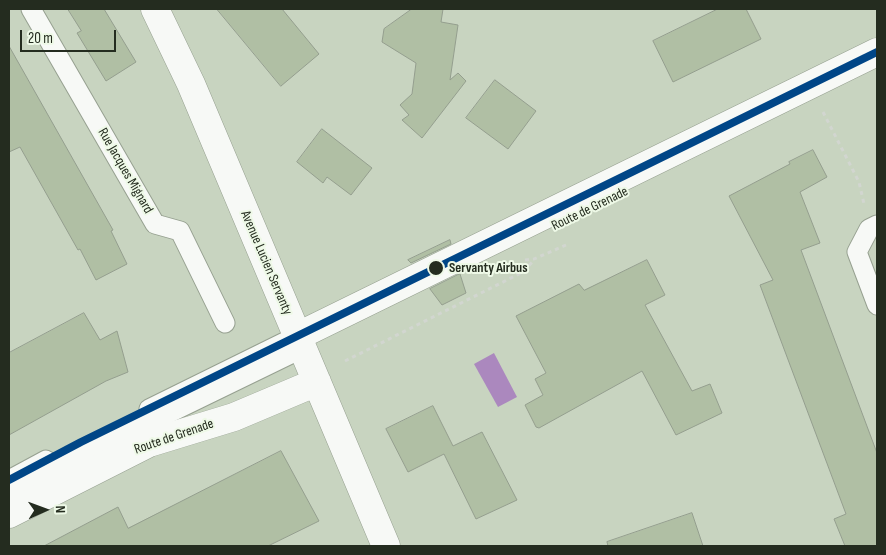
<!DOCTYPE html>
<style>
body{margin:0}
#map{position:relative;width:886px;height:555px;overflow:hidden;background:#c8d4c0;font-family:"Sofia Sans Condensed",sans-serif}
canvas{display:block}
.frame{position:absolute;inset:0;border:10px solid #242c1f;pointer-events:none}
.north{position:absolute;left:20px;top:485px;width:50px;height:50px;-webkit-text-stroke:4px #eef9e7;paint-order:stroke;rotate:88deg;font-size:14px;font-weight:700;line-height:20px;text-align:center;color:#242c1f}
.north::after{content:'';display:block;margin:auto;width:18px;height:22px;background:#242c1f;clip-path:polygon(50% 0,100% 100%,50% 72%,0 100%)}
.scale{position:absolute;left:20px;top:30px;width:96px;height:22px;box-sizing:border-box;border:2px solid #242c1f;border-top:0;padding-left:6px;font-size:15px;line-height:18px;white-space:nowrap;color:#242c1f;-webkit-text-stroke:4px #eef9e7;paint-order:stroke}
</style>
<div id="map">
<canvas width="886" height="555"></canvas>
<div class="frame"></div>
<div class="north">N</div>
<div class="scale">20 m</div>
</div>
<script>
const ctx = document.querySelector('canvas').getContext('2d');
ctx.lineJoin = 'round';
function fillPath(path, color) { ctx.fillStyle = color; ctx.fill(path, 'evenodd'); }
function stroke(path, color, width, dash) { ctx.strokeStyle = color; ctx.lineWidth = width; ctx.lineCap = dash ? 'butt' : 'round'; ctx.setLineDash(dash || []); ctx.stroke(path); }
function label(font, color, halo, rows, align = 'center') {
  ctx.font = font + ' "Sofia Sans Condensed",sans-serif'; ctx.lineWidth = 4; ctx.setLineDash([]); ctx.textBaseline = 'middle'; ctx.strokeStyle = halo; ctx.fillStyle = color; for (const [text, x, y, turn = 0] of rows) {
    ctx.save(); ctx.translate(x, y); ctx.rotate((+turn || 0) * Math.PI / 180); ctx.textAlign = isNaN(turn) ? turn : align; if (halo) ctx.strokeText(text, 0, 0); ctx.fillText(text, 0, 0); ctx.restore();
  }
}
fillPath(new Path2D(`
 M 494,353 L 517,397 L 498,407 L 474,364 Z`), '#ab88be');
const building = new Path2D(`
 M 68,9 L 104,9 L 136,62 L 106,81 L 77,33 L 81,31 Z
 M 217,9 L 282,9 L 319,54 L 281,86 Z
 M 412,9 L 443,9 L 441,22 L 458,25 L 450,80 L 458,73 L 466,81 L 422,138 L 402,120 L 409,115 L 400,105 L 412,94 L 416,63 L 382,42 L 384,29 Z
 M 718,9 L 746,9 L 761,39 L 673,82 L 653,41 Z
 M 9,46 L 113,230 L 111,231 L 127,264 L 96,280 L 80,249 L 78,250 L 20,147 L 9,152 Z
 M 495,80 L 536,111 L 508,149 L 466,118 Z
 M 322,129 L 372,168 L 351,195 L 327,177 L 323,183 L 297,162 Z
 M 813,150 L 827,177 L 800,192 L 820,243 L 801,250 L 877,453 L 877,546 L 845,546 L 834,519 L 846,514 L 760,285 L 773,280 L 729,196 L 790,164 L 789,162 Z
 M 450,240 L 451,244 L 411,263 L 408,260 Z
 M 647,260 L 665,295 L 645,305 L 692,391 L 710,384 L 722,413 L 676,435 L 642,371 L 539,428 L 536,427 L 525,405 L 543,395 L 535,379 L 546,373 L 516,316 L 579,284 L 584,290 Z
 M 460,274 L 466,293 L 442,305 L 430,289 Z
 M 84,313 L 100,340 L 117,331 L 128,372 L 106,381 L 9,435 L 9,353 Z
 M 433,406 L 453,446 L 482,432 L 517,500 L 476,519 L 444,454 L 408,472 L 386,429 Z
 M 281,451 L 319,521 L 268,546 L 44,546 L 118,507 L 128,528 Z
 M 692,513 L 703,546 L 608,546 L 607,542 Z`);
fillPath(building, '#b0bfa4');
stroke(building, '#949e8e', 1);
const service = new Path2D(`
 M 31,9 L 155,224 L 180,231 L 225,323
 M 877,225 L 869,229 L 857,252 L 877,305
 M 149,409 L 297,336
 M 9,480 L 46,460
 M 9,495 L 87,453 L 303,348`);
const tertiary = new Path2D(`
 M 155,9 L 191,84 L 386,546
 M 298,336 L 877,52
 M 9,514 L 149,443 L 234,417 L 317,382`);
stroke(service, '#96a090', 21);
stroke(tertiary, '#96a090', 29);
stroke(new Path2D(`
 M 823,112 L 859,182 L 864,204
 M 525,260 L 534,259 L 566,245
 M 345,361 L 523,272 L 534,260`), '#d2d6d0', 3, [4, 4]);
stroke(service, '#f7f9f6', 19);
stroke(tertiary, '#f7f9f6', 28);
stroke(new Path2D(`
 M 9,480 L 81,442 L 877,52`), '#004687', 8);
for (const [x, y, r, color] of [
 [436,268,8,"#242c1f"]
]) { const dot = new Path2D(); dot.arc(x, y, r, 0, 2 * Math.PI); ctx.fillStyle = color; ctx.fill(dot); stroke(dot, '#eef9e7', 2); }
label('14px', '#242c1f', '#eef9e7', [
 ["Rue Jacques Mignard",125,171,60],
 ["Route de Grenade",590,209,-26],
 ["Avenue Lucien Servanty",266,263,67],
 ["Route de Grenade",174,437,-19]
]);
label('bold 14px', '#242c1f', '#eef9e7', [
 ["Servanty Airbus",449,268]
], 'left');
</script>
